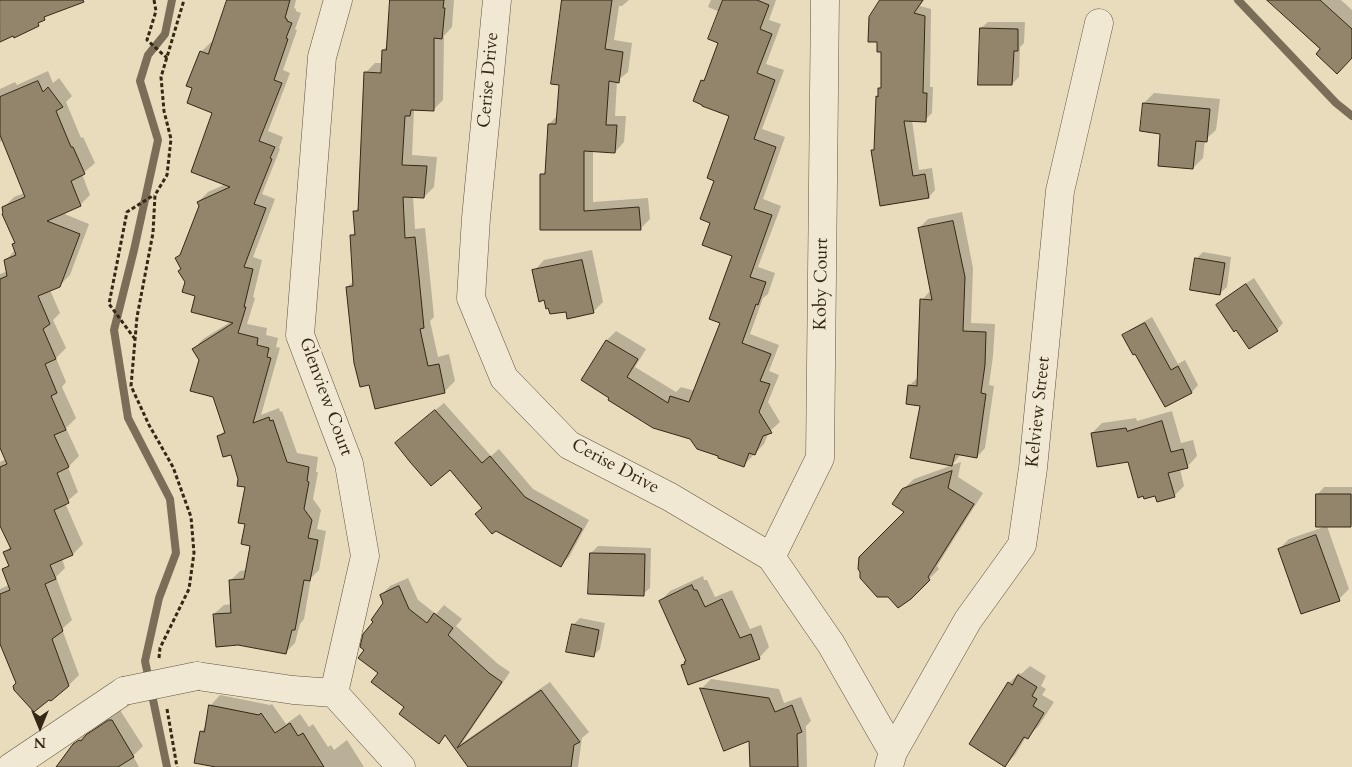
<!DOCTYPE html>
<style>
body{margin:0}
#map{position:relative;width:1352px;height:767px;overflow:hidden;background:#e9dcbd;font-family:Cardo,serif}
canvas{display:block}
.north{position:absolute;left:15px;top:702px;width:50px;height:50px;-webkit-text-stroke:4px #f1e8d4;paint-order:stroke;rotate:180deg;font-size:14px;font-weight:700;line-height:20px;text-align:center;color:#342715}
.north::after{content:'';display:block;margin:auto;width:18px;height:22px;background:#342715;clip-path:polygon(50% 0,100% 100%,50% 72%,0 100%)}
</style>
<div id="map">
<canvas width="1352" height="767"></canvas>
<div class="north">N</div>
</div>
<script>
const ctx = document.querySelector('canvas').getContext('2d');
ctx.lineJoin = 'round';
function fillPath(path, color) { ctx.fillStyle = color; ctx.fill(path, 'evenodd'); }
function stroke(path, color, width, dash) { ctx.strokeStyle = color; ctx.lineWidth = width; ctx.lineCap = dash ? 'butt' : 'round'; ctx.setLineDash(dash || []); ctx.stroke(path); }
function label(font, color, halo, rows, align = 'center') {
  ctx.font = font + ' Cardo,serif'; ctx.lineWidth = 4.5; ctx.setLineDash([]); ctx.textBaseline = 'middle'; ctx.strokeStyle = halo; ctx.fillStyle = color; for (const [text, x, y, turn = 0] of rows) {
    ctx.save(); ctx.translate(x, y); ctx.rotate((+turn || 0) * Math.PI / 180); ctx.textAlign = isNaN(turn) ? turn : align; if (halo) ctx.strokeText(text, 0, 0); ctx.fillText(text, 0, 0); ctx.restore();
  }
}
fillPath(new Path2D(`
 M 229,0 L 296,0 L 294,8 L 296,9 L 296,11 L 301,13 L 295,29 L 297,30 L 283,70 L 290,73 L 268,131 L 283,137 L 279,148 L 280,149 L 262,194 L 275,199 L 253,257 L 262,260 L 253,297 L 255,298 L 247,324 L 267,328 L 266,335 L 278,338 L 276,347 L 280,348 L 261,415 L 279,408 L 280,412 L 282,411 L 297,453 L 318,457 L 316,472 L 318,472 L 313,499 L 321,510 L 317,529 L 326,531 L 319,570 L 311,578 L 304,619 L 300,624 L 295,643 L 286,652 L 214,614 L 224,605 L 232,604 L 231,580 L 240,571 L 246,570 L 251,545 L 246,523 L 246,486 L 240,479 L 232,453 L 218,437 L 225,430 L 200,360 L 194,349 L 203,339 L 232,321 L 196,295 L 186,282 L 176,258 L 182,253 L 200,206 L 198,202 L 208,192 L 226,184 L 201,52 L 211,42 L 213,43 Z
 M 391,0 L 454,0 L 452,27 L 444,36 L 443,100 L 433,110 L 414,110 L 412,155 L 437,157 L 434,187 L 424,197 L 413,196 L 415,229 L 425,228 L 434,317 L 430,321 L 438,357 L 449,354 L 455,381 L 445,391 L 376,407 L 347,287 L 354,281 L 351,236 L 356,231 L 355,211 L 360,206 L 365,73 L 375,63 L 382,63 L 383,50 L 387,46 Z
 M 561,0 L 629,0 L 622,6 L 619,6 L 614,40 L 632,43 L 628,72 L 617,81 L 615,116 L 626,116 L 624,142 L 615,152 L 593,151 L 593,202 L 648,198 L 650,219 L 640,229 L 542,229 L 542,175 L 547,170 L 549,124 L 558,115 L 562,10 L 560,9 Z
 M 711,0 L 776,0 L 769,20 L 781,24 L 766,64 L 784,70 L 762,129 L 785,137 L 763,199 L 781,206 L 758,267 L 775,273 L 768,294 L 763,298 L 750,334 L 779,345 L 769,371 L 779,375 L 768,402 L 780,422 L 769,432 L 764,444 L 743,466 L 611,397 L 583,380 L 607,340 L 616,331 L 646,349 L 635,367 L 676,392 L 681,387 L 695,391 L 722,323 L 733,255 L 712,222 L 715,180 L 730,116 L 702,81 L 708,75 L 720,42 L 720,12 L 708,7 Z
 M 881,0 L 924,0 L 920,6 L 931,9 L 930,87 L 933,87 L 932,113 L 925,120 L 912,120 L 919,170 L 932,168 L 935,190 L 929,197 L 872,151 L 875,148 L 877,97 L 882,86 Z
 M 1268,0 L 1341,0 L 1352,10 L 1352,57 L 1322,49 Z
 M 988,22 L 1025,22 L 1024,43 L 1020,47 L 1019,77 L 1012,84 L 981,28 Z
 M 48,71 L 53,83 L 59,78 L 72,96 L 66,102 L 81,138 L 83,137 L 95,163 L 82,174 L 90,195 L 80,205 L 62,213 L 89,224 L 70,275 L 59,286 L 50,290 L 60,313 L 53,320 L 66,348 L 56,358 L 66,382 L 62,387 L 76,418 L 66,428 L 79,456 L 68,467 L 78,492 L 65,503 L 83,544 L 73,554 L 62,559 L 65,568 L 56,577 L 72,620 L 62,629 L 79,675 L 69,685 L 18,683 L 0,642 L 0,589 L 9,585 L 3,570 L 9,564 L 5,552 L 11,546 L 0,518 L 0,462 L 6,459 L 0,445 L 0,274 L 8,271 L 6,260 L 15,250 L 13,245 L 16,242 L 3,208 L 14,197 L 24,193 L 3,140 L 0,142 L 0,89 L 15,82 L 17,85 Z
 M 1154,93 L 1220,99 L 1216,130 L 1205,140 L 1203,158 L 1193,168 L 1162,133 L 1144,103 Z
 M 962,212 L 973,268 L 971,323 L 995,324 L 993,356 L 989,385 L 994,386 L 985,448 L 977,457 L 961,454 L 952,465 L 921,405 L 910,385 L 919,376 L 922,300 L 930,291 L 919,228 L 928,219 Z
 M 592,250 L 603,302 L 593,312 L 567,310 L 534,271 L 544,260 Z
 M 1203,252 L 1231,257 L 1227,287 L 1220,293 L 1196,259 Z
 M 1254,278 L 1283,323 L 1277,330 L 1217,305 L 1224,298 Z
 M 1152,317 L 1178,364 L 1185,360 L 1198,385 L 1192,392 L 1165,406 L 1136,352 L 1124,335 L 1131,329 Z
 M 444,403 L 491,456 L 499,449 L 533,489 L 589,520 L 569,557 L 560,565 L 483,507 L 450,468 L 404,435 Z
 M 1172,411 L 1181,443 L 1193,440 L 1197,456 L 1187,467 L 1180,469 L 1184,486 L 1174,496 L 1156,494 L 1129,461 L 1092,433 L 1102,423 L 1136,418 L 1137,421 Z
 M 961,462 L 958,477 L 983,493 L 937,566 L 939,569 L 910,598 L 889,596 L 906,511 L 903,489 L 914,479 Z
 M 1324,487 L 1352,487 L 1352,524 L 1350,526 L 1318,494 Z
 M 1327,526 L 1349,589 L 1339,599 L 1279,549 L 1289,539 Z
 M 598,546 L 651,548 L 650,588 L 643,594 L 591,553 Z
 M 703,576 L 704,580 L 707,580 L 715,597 L 732,590 L 750,629 L 761,625 L 769,647 L 759,658 L 682,665 L 687,660 L 660,601 L 670,591 Z
 M 408,578 L 418,600 L 436,614 L 444,605 L 462,619 L 456,626 L 498,664 L 510,672 L 462,743 L 550,682 L 589,732 L 582,738 L 578,767 L 469,767 L 446,735 L 439,743 L 406,707 L 366,650 L 375,621 L 384,604 L 381,595 L 390,586 Z
 M 580,618 L 605,623 L 600,649 L 593,656 L 573,625 Z
 M 1030,666 L 1046,676 L 1041,686 L 1046,689 L 1042,695 L 1054,702 L 1038,727 L 1026,737 L 1015,755 L 1005,765 L 971,743 L 1009,683 L 1019,673 L 1021,674 Z
 M 711,679 L 779,689 L 784,703 L 801,697 L 811,721 L 806,726 L 807,767 L 751,767 L 750,740 L 725,749 L 702,688 Z
 M 220,695 L 270,705 L 272,704 L 286,724 L 300,714 L 309,727 L 313,724 L 328,747 L 331,745 L 334,750 L 347,740 L 364,767 L 222,767 L 201,732 L 206,726 L 210,706 Z
 M 120,710 L 143,746 L 133,756 L 139,767 L 64,767 L 74,745 L 85,734 L 90,730 L 91,732 L 98,725 Z`), '#0003');
stroke(new Path2D(`
 M 1238,0 L 1336,103 L 1352,116
 M 167,767 L 145,661 L 159,598 L 176,553 L 170,499 L 128,418 L 114,330 L 134,250 L 158,140 L 140,81 L 148,55 L 165,34 L 172,0`), '#7b6e58', 8);
const building = new Path2D(`
 M 0,0 L 83,0 L 84,2 L 44,17 L 45,20 L 38,23 L 39,26 L 14,38 L 13,36 L 0,42 Z
 M 227,0 L 290,0 L 285,18 L 287,19 L 287,21 L 292,23 L 286,38 L 288,39 L 274,80 L 282,83 L 259,141 L 275,147 L 270,158 L 272,159 L 254,204 L 266,208 L 244,267 L 253,269 L 244,307 L 246,307 L 238,333 L 258,338 L 257,345 L 269,348 L 267,357 L 271,358 L 253,423 L 269,417 L 270,421 L 273,420 L 287,462 L 309,467 L 307,481 L 309,482 L 304,509 L 312,520 L 308,538 L 318,540 L 310,581 L 304,580 L 295,630 L 292,630 L 286,654 L 238,645 L 216,647 L 213,614 L 231,613 L 229,580 L 244,579 L 250,546 L 241,544 L 245,524 L 238,523 L 245,487 L 237,486 L 238,479 L 231,455 L 223,457 L 217,436 L 225,433 L 213,397 L 190,391 L 199,360 L 192,349 L 233,323 L 191,312 L 195,296 L 182,292 L 185,282 L 178,271 L 181,269 L 175,258 L 180,255 L 199,206 L 197,202 L 230,187 L 191,172 L 212,113 L 187,103 L 192,88 L 186,86 L 200,51 L 208,54 Z
 M 390,0 L 444,0 L 443,8 L 445,8 L 442,39 L 434,38 L 434,111 L 411,110 L 410,116 L 405,116 L 402,165 L 427,166 L 424,198 L 403,197 L 405,238 L 415,237 L 424,328 L 420,329 L 428,366 L 439,364 L 445,393 L 375,409 L 369,385 L 360,387 L 354,363 L 346,287 L 353,286 L 350,235 L 355,235 L 353,211 L 358,211 L 364,72 L 381,73 L 382,50 L 386,50 Z
 M 562,0 L 612,0 L 605,49 L 623,52 L 619,83 L 609,81 L 606,125 L 617,125 L 615,153 L 584,151 L 584,211 L 639,207 L 641,230 L 540,230 L 540,174 L 545,174 L 548,124 L 556,124 L 559,85 L 551,84 Z
 M 723,0 L 757,0 L 769,5 L 760,29 L 772,34 L 757,73 L 775,80 L 754,139 L 776,147 L 754,209 L 772,215 L 750,277 L 766,282 L 758,305 L 756,304 L 742,343 L 771,354 L 760,381 L 770,384 L 759,412 L 772,433 L 763,436 L 755,455 L 749,453 L 744,467 L 718,458 L 718,456 L 697,449 L 690,439 L 653,428 L 608,400 L 609,398 L 581,380 L 606,340 L 638,359 L 627,377 L 668,403 L 670,396 L 689,402 L 720,323 L 709,319 L 732,256 L 702,245 L 710,223 L 700,219 L 714,181 L 707,178 L 729,116 L 702,106 L 702,105 L 693,101 L 701,80 L 704,81 L 718,43 L 708,39 Z
 M 880,0 L 923,0 L 914,13 L 925,16 L 923,93 L 927,93 L 926,122 L 904,121 L 913,176 L 925,174 L 929,198 L 880,206 L 871,150 L 874,150 L 876,96 L 878,97 L 878,88 L 881,88 L 881,52 L 877,52 L 877,42 L 868,42 L 869,17 Z
 M 1267,0 L 1320,0 L 1352,29 L 1352,58 L 1337,74 L 1316,54 L 1320,49 Z
 M 980,28 L 1018,29 L 1018,51 L 1014,51 L 1012,85 L 978,85 Z
 M 38,81 L 43,92 L 48,87 L 63,107 L 56,111 L 71,147 L 73,147 L 85,174 L 71,181 L 81,206 L 47,221 L 80,234 L 60,287 L 38,296 L 50,324 L 43,329 L 56,359 L 45,364 L 57,393 L 51,396 L 66,430 L 54,435 L 69,467 L 57,473 L 69,503 L 54,510 L 73,555 L 50,565 L 56,579 L 45,584 L 63,631 L 52,639 L 69,686 L 51,701 L 49,700 L 34,712 L 14,690 L 13,686 L 16,683 L 0,644 L 0,594 L 10,590 L 2,569 L 9,566 L 3,552 L 11,549 L 0,526 L 0,467 L 7,464 L 0,448 L 0,279 L 7,276 L 4,260 L 16,255 L 12,244 L 15,243 L 2,214 L 3,213 L 2,207 L 25,197 L 0,135 L 0,97 Z
 M 1143,103 L 1210,109 L 1207,142 L 1196,141 L 1193,169 L 1158,166 L 1160,134 L 1140,131 Z
 M 953,221 L 965,277 L 963,331 L 986,332 L 985,365 L 981,393 L 986,394 L 977,458 L 955,454 L 952,466 L 910,458 L 920,406 L 906,404 L 908,385 L 917,386 L 920,299 L 932,300 L 918,228 Z
 M 1195,258 L 1225,263 L 1220,295 L 1190,290 Z
 M 582,260 L 594,313 L 567,319 L 566,312 L 550,314 L 548,308 L 546,309 L 544,300 L 539,302 L 532,270 Z
 M 1246,284 L 1278,331 L 1249,349 L 1236,330 L 1234,332 L 1216,305 Z
 M 1145,323 L 1171,370 L 1178,366 L 1192,393 L 1165,407 L 1135,354 L 1133,355 L 1122,335 Z
 M 435,410 L 482,463 L 490,456 L 525,497 L 582,529 L 561,567 L 496,531 L 492,534 L 475,514 L 482,508 L 450,470 L 431,486 L 410,462 L 395,443 Z
 M 1162,421 L 1171,452 L 1183,449 L 1188,468 L 1168,473 L 1175,497 L 1157,502 L 1155,496 L 1144,499 L 1143,496 L 1138,498 L 1128,462 L 1097,467 L 1091,433 L 1126,428 L 1127,431 Z
 M 952,471 L 948,488 L 974,504 L 928,577 L 930,580 L 911,599 L 898,608 L 888,597 L 877,597 L 860,578 L 860,572 L 858,569 L 859,557 L 904,512 L 892,504 L 902,489 Z
 M 1316,494 L 1351,494 L 1351,527 L 1316,527 Z
 M 1316,535 L 1340,601 L 1301,614 L 1278,549 Z
 M 590,553 L 645,554 L 644,596 L 588,594 Z
 M 692,585 L 694,590 L 697,590 L 705,607 L 722,599 L 740,638 L 751,634 L 760,659 L 688,685 L 681,665 L 685,664 L 684,662 L 686,661 L 659,601 Z
 M 399,586 L 409,609 L 427,623 L 434,613 L 453,628 L 448,635 L 489,673 L 502,682 L 457,748 L 541,690 L 580,742 L 574,745 L 571,767 L 468,767 L 445,735 L 439,744 L 399,714 L 404,707 L 371,682 L 378,673 L 358,658 L 364,650 L 360,647 L 363,634 L 373,622 L 371,620 L 383,603 L 380,595 Z
 M 572,624 L 599,630 L 594,657 L 566,652 Z
 M 1018,675 L 1037,687 L 1032,696 L 1037,699 L 1033,706 L 1044,713 L 1028,739 L 1024,737 L 1005,767 L 969,744 L 1008,682 L 1012,685 Z
 M 700,688 L 769,698 L 775,712 L 792,705 L 802,732 L 797,734 L 798,767 L 750,767 L 749,741 L 724,751 Z
 M 209,705 L 259,715 L 261,713 L 275,733 L 290,723 L 298,736 L 303,733 L 324,767 L 216,767 L 194,763 L 200,731 L 204,732 Z
 M 109,720 L 112,720 L 134,757 L 118,767 L 56,767 L 73,744 L 79,740 L 81,741 L 86,735 Z`);
fillPath(building, '#92856c');
stroke(building, '#342715', 1);
const minor = new Path2D(`
 M 338,0 L 322,57 L 300,335 L 349,464 L 365,556 L 334,693 L 401,767
 M 497,0 L 476,218 L 471,298 L 504,378 L 569,445 L 670,497 L 771,557 L 831,644 L 893,752
 M 771,557 L 820,458 L 825,0
 M 197,676 L 293,690 L 334,693
 M 889,766 L 893,752 L 968,620 L 1022,545 L 1033,468 L 1060,191 L 1099,23
 M 11,767 L 124,691`);
stroke(minor, '#61543f', 29);
stroke(new Path2D(`
 M 154,0 L 156,11 L 147,40 L 167,58
 M 135,339 L 109,304 L 127,212 L 154,195
 M 159,658 L 160,648 L 189,589 L 194,553 L 191,517 L 173,467 L 149,425 L 131,386 L 137,317 L 153,233 L 155,195 L 167,175 L 171,139 L 164,111 L 161,77 L 184,0
 M 167,709 L 177,767`), '#342715', 3, [4, 2.5]);
stroke(minor, '#f1e8d4', 28);
const minorBridge = new Path2D(`
 M 124,691 L 197,676`);
stroke(minorBridge, '#61543f', 29, []);
stroke(minorBridge, '#f1e8d4', 28);
label('18px', '#342715', '#f1e8d4', [
 ["Cerise Drive",489,80,-85],
 ["Koby Court",822,284,-89],
 ["Glenview Court",325,397,70],
 ["Kelview Street",1039,412,-84],
 ["Cerise Drive",615,467,28]
]);
</script>
